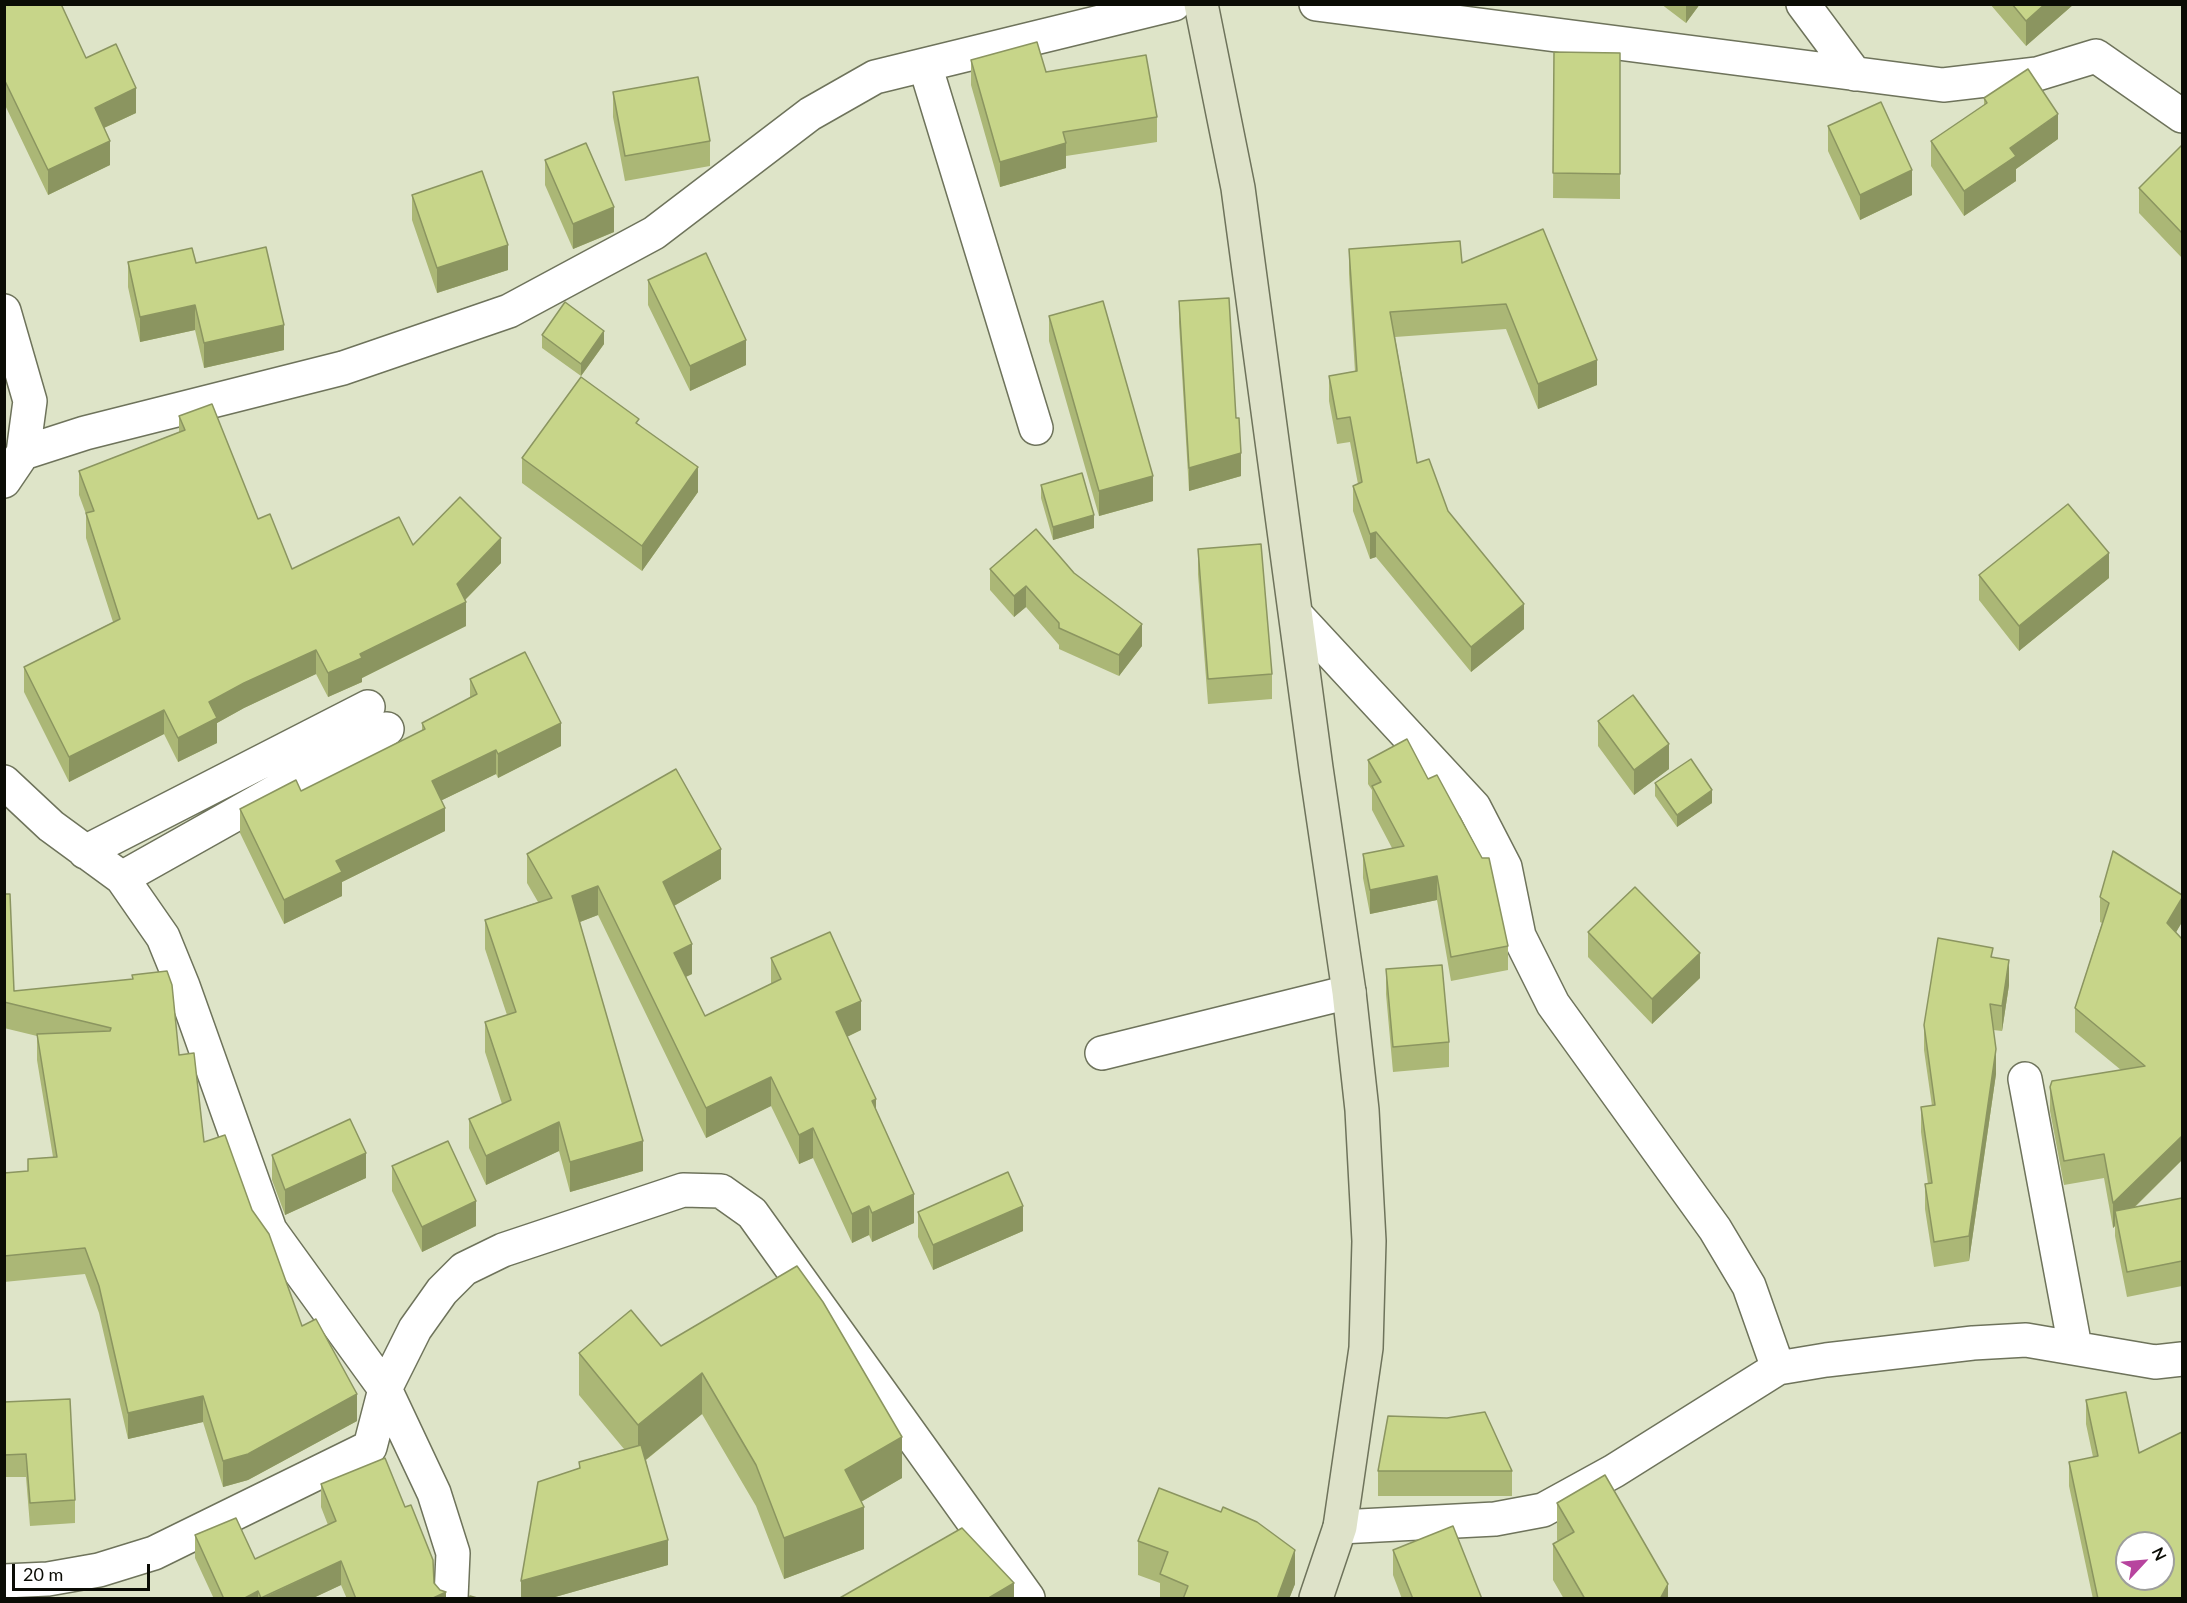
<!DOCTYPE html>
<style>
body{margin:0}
#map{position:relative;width:2187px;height:1603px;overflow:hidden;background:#dee4c8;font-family:Lato,sans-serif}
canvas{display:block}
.frame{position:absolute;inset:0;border:6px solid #0b0c05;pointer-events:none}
.north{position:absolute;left:2115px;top:1531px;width:60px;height:60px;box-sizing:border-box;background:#fff;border:2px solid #9d9e9b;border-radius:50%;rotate:64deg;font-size:16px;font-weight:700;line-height:24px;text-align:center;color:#0b0c05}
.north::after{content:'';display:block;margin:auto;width:21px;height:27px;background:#b7449e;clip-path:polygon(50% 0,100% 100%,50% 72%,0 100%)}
.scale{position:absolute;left:12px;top:1564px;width:138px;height:27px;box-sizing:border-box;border:3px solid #0b0c05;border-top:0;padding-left:8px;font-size:18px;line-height:21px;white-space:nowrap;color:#0b0c05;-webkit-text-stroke:4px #fff;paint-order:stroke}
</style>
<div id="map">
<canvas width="2187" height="1603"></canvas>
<div class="frame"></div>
<div class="north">N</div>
<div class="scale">20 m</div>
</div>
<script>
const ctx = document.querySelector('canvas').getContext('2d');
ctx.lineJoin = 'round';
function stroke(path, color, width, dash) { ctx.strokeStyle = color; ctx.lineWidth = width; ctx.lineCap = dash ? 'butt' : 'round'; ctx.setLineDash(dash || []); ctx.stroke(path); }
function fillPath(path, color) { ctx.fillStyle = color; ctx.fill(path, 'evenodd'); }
const street = new Path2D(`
 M 1316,4 L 1943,85 L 2037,74 L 2096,56 L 2182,116
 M 1803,4 L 1855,74
 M 925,65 L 1036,428
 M 4,311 L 30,401 L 23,453 L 4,481
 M 23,453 L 85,433 L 343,368 L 509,311 L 654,233 L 810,114 L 875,77 L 1174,4
 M 1297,616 L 1474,807 L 1505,867 L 1519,936 L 1553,1004 L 1715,1229 L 1749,1286 L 1778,1368
 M 4,782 L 51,826 L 122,878 L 163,937 L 183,986 L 270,1230 L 385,1389 L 434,1493 L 453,1553 L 451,1598
 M 85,852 L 368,707
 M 122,878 L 387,729
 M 1102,1053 L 1349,992
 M 2025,1079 L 2075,1347
 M 1340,1527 L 1495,1519 L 1543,1510 L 1614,1471 L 1778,1368 L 1826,1360 L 1973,1343 L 2026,1340 L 2155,1362 L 2182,1359
 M 4,1581 L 48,1579 L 99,1570 L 154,1553 L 370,1447 L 385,1389 L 415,1329 L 442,1291 L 464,1269 L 503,1250 L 683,1190 L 721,1191 L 752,1213 L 1028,1598`);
const secondary = new Path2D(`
 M 1201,4 L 1238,188 L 1316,768 L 1349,992 L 1362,1110 L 1369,1241 L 1366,1348 L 1340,1527 L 1316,1598`);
stroke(street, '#6e735b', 36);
stroke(secondary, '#6e735b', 36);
stroke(street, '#fff', 33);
stroke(secondary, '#dee2c9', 33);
fillPath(new Path2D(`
 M 4,4 L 86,58 L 136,113 L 104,128 L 110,165 L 48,195 L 4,103 Z
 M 1661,4 L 1700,4 L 1686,23 Z
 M 1990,4 L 2074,4 L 2026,46 Z
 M 1554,52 L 1620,53 L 1620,199 L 1553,198 Z
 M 971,60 L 1046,72 L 1157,117 L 1157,142 L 1066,156 L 1066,168 L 1000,187 L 971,85 Z
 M 613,92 L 710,141 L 710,166 L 625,181 L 613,117 Z
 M 1984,98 L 2058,139 L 2016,169 L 2016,181 L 1964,216 L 1931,166 L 1931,141 L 1984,106 Z
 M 1828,126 L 1912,195 L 1860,220 L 1828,151 Z
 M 2182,145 L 2182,258 L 2139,213 L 2139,188 Z
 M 545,160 L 614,232 L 573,249 L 545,185 Z
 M 412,195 L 508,270 L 437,293 L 412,220 Z
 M 1349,249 L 1462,263 L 1597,385 L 1538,409 L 1506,329 L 1395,337 L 1417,463 L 1524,629 L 1471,672 L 1376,557 L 1370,559 L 1353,511 L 1353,486 L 1358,484 L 1350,442 L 1337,444 L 1329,401 L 1329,376 L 1355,372 L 1349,274 Z
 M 128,262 L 196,263 L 284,350 L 204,368 L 195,330 L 140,342 L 128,287 Z
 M 648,280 L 746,365 L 690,391 L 648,305 Z
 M 1179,301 L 1236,418 L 1241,476 L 1189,491 L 1179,323 Z
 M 1049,316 L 1153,501 L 1099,516 L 1049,341 Z
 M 542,335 L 604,344 L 581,376 L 542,348 Z
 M 179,416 L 258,519 L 292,569 L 413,545 L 501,563 L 465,600 L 466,626 L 362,678 L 362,682 L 328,697 L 316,674 L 244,708 L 217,723 L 217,743 L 178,762 L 164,734 L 69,782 L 24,692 L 24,667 L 113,622 L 86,538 L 86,514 L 79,495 L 79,471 L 179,432 Z
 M 639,424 L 698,492 L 642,571 L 522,483 L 522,458 Z
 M 1041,485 L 1094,528 L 1053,540 L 1041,498 Z
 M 1198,549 L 1272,674 L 1272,699 L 1208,704 L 1198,574 Z
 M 990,569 L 1074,573 L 1142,646 L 1119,676 L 1059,649 L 1059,645 L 1026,607 L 1014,617 L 990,590 Z
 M 1979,575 L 2109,578 L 2019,651 L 1979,600 Z
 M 470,679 L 561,746 L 498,778 L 496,774 L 442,800 L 445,831 L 342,882 L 342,896 L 284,924 L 240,833 L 240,809 L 301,791 L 422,731 L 422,723 L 470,698 Z
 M 1598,721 L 1669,769 L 1634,795 L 1598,746 Z
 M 1368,760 L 1508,946 L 1508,970 L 1451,981 L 1437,900 L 1370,914 L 1363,878 L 1363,854 L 1392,848 L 1372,810 L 1372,790 L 1368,784 Z
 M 1655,783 L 1712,803 L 1677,827 L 1655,796 Z
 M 527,854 L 721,879 L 674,906 L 692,974 L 686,977 L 705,1016 L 771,984 L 771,958 L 861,1030 L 847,1037 L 876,1109 L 914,1223 L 872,1242 L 869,1235 L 852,1243 L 813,1158 L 799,1164 L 771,1106 L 706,1138 L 598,915 L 580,922 L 643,1171 L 570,1192 L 559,1151 L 486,1185 L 469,1148 L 469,1119 L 502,1104 L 485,1052 L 485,1022 L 507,1015 L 485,949 L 485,920 L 538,902 L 527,883 Z
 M 4,894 L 14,991 L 179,1055 L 204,1142 L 252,1210 L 302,1326 L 357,1421 L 248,1480 L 223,1487 L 203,1422 L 128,1439 L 99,1313 L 85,1274 L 4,1282 L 4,1173 L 28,1171 L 28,1159 L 53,1157 L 37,1060 L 37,1036 L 4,1028 Z
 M 2100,897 L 2182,922 L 2176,932 L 2182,939 L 2182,1160 L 2135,1207 L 2182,1198 L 2182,1286 L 2127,1297 L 2115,1236 L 2115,1226 L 2113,1228 L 2104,1178 L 2064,1185 L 2050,1111 L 2050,1087 L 2121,1070 L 2075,1032 L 2075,1008 L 2102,923 L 2100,922 Z
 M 1588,932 L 1700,978 L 1652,1024 L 1588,957 Z
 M 1993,957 L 2009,985 L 2002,1031 L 1993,1030 L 1996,1074 L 1969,1261 L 1934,1267 L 1925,1209 L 1925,1184 L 1928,1184 L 1921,1132 L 1921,1107 L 1932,1106 L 1924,1050 L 1924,1025 Z
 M 1386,969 L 1449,1042 L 1449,1067 L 1393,1072 L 1386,994 Z
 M 272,1155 L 366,1178 L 285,1215 L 272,1180 Z
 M 392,1166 L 476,1226 L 422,1252 L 392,1191 Z
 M 918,1212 L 1023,1231 L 933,1270 L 918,1237 Z
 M 661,1346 L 902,1478 L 861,1502 L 864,1549 L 784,1579 L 756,1506 L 702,1414 L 646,1460 L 668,1565 L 548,1599 L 521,1599 L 579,1469 L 579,1462 L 624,1449 L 579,1395 L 579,1353 Z
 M 2086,1400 L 2139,1453 L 2182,1599 L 2093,1599 L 2069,1486 L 2069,1462 L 2093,1457 L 2086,1424 Z
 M 4,1402 L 75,1500 L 75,1523 L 30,1526 L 26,1477 L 4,1477 Z
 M 1447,1418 L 1512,1471 L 1512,1496 L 1378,1496 L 1378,1471 Z
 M 321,1484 L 434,1583 L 446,1599 L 347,1599 L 341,1585 L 311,1599 L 214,1599 L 195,1558 L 195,1535 L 255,1559 L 328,1525 L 321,1507 Z
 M 1557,1503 L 1668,1599 L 1564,1599 L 1553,1580 L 1553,1544 L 1558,1541 L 1557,1540 Z
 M 1138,1541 L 1295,1584 L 1289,1599 L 1160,1599 L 1160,1583 L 1138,1575 Z
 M 1393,1550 L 1482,1599 L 1402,1599 L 1393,1575 Z`), '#abb776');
fillPath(new Path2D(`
 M 1686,4 L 1700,4 L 1686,23 Z
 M 2045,4 L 2074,4 L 2026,46 L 2026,21 Z
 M 136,88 L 136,113 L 95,132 L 95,108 Z
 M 2058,114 L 2058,139 L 2016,169 L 2016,181 L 1964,216 L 1964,191 L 2010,148 Z
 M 110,141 L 110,165 L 48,195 L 48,170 Z
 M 1066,143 L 1066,168 L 1000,187 L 1000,162 Z
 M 1912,170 L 1912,195 L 1860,220 L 1860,195 Z
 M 614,207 L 614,232 L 573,249 L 573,224 Z
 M 508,245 L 508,270 L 437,293 L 437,268 Z
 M 195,305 L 195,330 L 140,342 L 140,317 Z
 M 284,325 L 284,350 L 204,368 L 204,343 Z
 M 604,331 L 604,344 L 581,376 L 581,364 Z
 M 746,340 L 746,365 L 690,391 L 690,366 Z
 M 1597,360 L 1597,385 L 1538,409 L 1538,384 Z
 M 1241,453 L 1241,476 L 1189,491 L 1189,468 Z
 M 698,467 L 698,492 L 642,571 L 642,546 Z
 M 1153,476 L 1153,501 L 1099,516 L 1099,491 Z
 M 1094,515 L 1094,528 L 1053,540 L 1053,527 Z
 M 1376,532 L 1376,557 L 1370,559 L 1370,534 Z
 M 501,538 L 501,563 L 461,604 L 466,602 L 466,626 L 362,678 L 362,682 L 328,697 L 328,673 L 360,654 L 457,584 Z
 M 2109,553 L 2109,578 L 2019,651 L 2019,626 Z
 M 1026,586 L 1026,607 L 1014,617 L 1014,596 Z
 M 1524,604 L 1524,629 L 1471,672 L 1471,647 Z
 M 1142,624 L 1142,646 L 1119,676 L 1119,655 Z
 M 316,650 L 316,674 L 244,708 L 217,723 L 217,743 L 178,762 L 178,738 L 209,702 L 244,683 Z
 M 164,710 L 164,734 L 69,782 L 69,757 Z
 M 561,723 L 561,746 L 498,778 L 498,754 Z
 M 1669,744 L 1669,769 L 1634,795 L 1634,770 Z
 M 496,750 L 496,774 L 432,805 L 432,781 Z
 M 1712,790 L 1712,803 L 1677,827 L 1677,815 Z
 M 445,808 L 445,831 L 342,882 L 342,896 L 284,924 L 284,900 L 336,861 Z
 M 721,849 L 721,879 L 663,912 L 663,882 Z
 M 1437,876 L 1437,900 L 1370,914 L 1370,890 Z
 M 598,886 L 598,915 L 572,925 L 572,896 Z
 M 2182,898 L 2182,922 L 2167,948 L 2167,923 Z
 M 692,944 L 692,974 L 674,982 L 674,953 Z
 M 1700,953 L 1700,978 L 1652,1024 L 1652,999 Z
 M 2009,960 L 2009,985 L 2002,1031 L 2002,1006 Z
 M 861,1001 L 861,1030 L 836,1042 L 836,1012 Z
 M 1996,1049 L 1996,1074 L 1969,1261 L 1969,1236 Z
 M 771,1077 L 771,1106 L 706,1138 L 706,1108 Z
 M 876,1099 L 876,1128 L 872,1101 Z
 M 559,1122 L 559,1151 L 486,1185 L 486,1156 Z
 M 813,1128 L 813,1158 L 799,1164 L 799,1135 Z
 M 2182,1136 L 2182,1160 L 2117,1224 L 2115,1211 L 2115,1226 L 2113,1228 L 2113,1203 Z
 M 643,1141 L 643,1171 L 570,1192 L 570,1162 Z
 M 366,1153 L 366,1178 L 285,1215 L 285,1190 Z
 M 914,1194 L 914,1223 L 872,1242 L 872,1213 Z
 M 476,1201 L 476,1226 L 422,1252 L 422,1227 Z
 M 869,1206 L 869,1235 L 852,1243 L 852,1214 Z
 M 1023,1206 L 1023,1231 L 933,1270 L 933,1245 Z
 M 702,1373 L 702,1414 L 638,1466 L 638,1425 Z
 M 357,1394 L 357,1421 L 248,1480 L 223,1487 L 223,1461 Z
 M 203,1396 L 203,1422 L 128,1439 L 128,1413 Z
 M 902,1437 L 902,1478 L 845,1511 L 845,1470 Z
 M 864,1507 L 864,1549 L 784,1579 L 784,1538 Z
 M 668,1540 L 668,1565 L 548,1599 L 521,1599 L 521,1581 Z
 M 1295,1550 L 1295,1584 L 1289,1599 L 1277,1599 Z
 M 341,1561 L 341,1585 L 311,1599 L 261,1599 Z
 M 1014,1583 L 1014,1599 L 987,1599 Z
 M 1668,1584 L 1668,1599 L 1660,1599 Z
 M 258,1591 L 258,1599 L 243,1599 Z
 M 446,1592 L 446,1599 L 431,1599 Z`), '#8b9560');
const building = new Path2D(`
 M 4,4 L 61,4 L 86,58 L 116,44 L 136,88 L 95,108 L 110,141 L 48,170 L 4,79 Z
 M 2012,4 L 2045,4 L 2026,21 Z
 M 1037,42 L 1046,72 L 1146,55 L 1157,117 L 1063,132 L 1066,143 L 1000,162 L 971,60 Z
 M 1554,52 L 1620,53 L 1620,174 L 1553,173 Z
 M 2028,69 L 2058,114 L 2010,148 L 2016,156 L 1964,191 L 1931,141 L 1987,103 L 1984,98 Z
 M 698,77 L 710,141 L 625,156 L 613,92 Z
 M 1881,102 L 1912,170 L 1860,195 L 1828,126 Z
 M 586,143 L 614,207 L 573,224 L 545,160 Z
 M 2182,145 L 2182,233 L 2139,188 Z
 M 482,171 L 508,245 L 437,268 L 412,195 Z
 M 1543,229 L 1597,360 L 1538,384 L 1506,304 L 1390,312 L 1417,463 L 1429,459 L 1448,511 L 1524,604 L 1471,647 L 1376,532 L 1370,534 L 1353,486 L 1362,482 L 1350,417 L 1337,419 L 1329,376 L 1357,371 L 1349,249 L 1460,241 L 1462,263 Z
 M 266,247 L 284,325 L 204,343 L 195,305 L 140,317 L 128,262 L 192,248 L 196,263 Z
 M 706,253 L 746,340 L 690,366 L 648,280 Z
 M 1229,298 L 1236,418 L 1239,418 L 1241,453 L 1189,468 L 1179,301 Z
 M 1103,301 L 1153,476 L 1099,491 L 1049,316 Z
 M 565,302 L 604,331 L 581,364 L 542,335 Z
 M 581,377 L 639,419 L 636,423 L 698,467 L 642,546 L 522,458 Z
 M 212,404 L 258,519 L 270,514 L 292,569 L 399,517 L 413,545 L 460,497 L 501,538 L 457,584 L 466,602 L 360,654 L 362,658 L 328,673 L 316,650 L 244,683 L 209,702 L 217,718 L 178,738 L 164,710 L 69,757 L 24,667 L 120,619 L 86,513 L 94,511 L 79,471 L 185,430 L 179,416 Z
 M 1082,473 L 1094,515 L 1053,527 L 1041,485 Z
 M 2068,504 L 2109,553 L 2019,626 L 1979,575 Z
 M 1036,529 L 1074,573 L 1142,624 L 1119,655 L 1059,628 L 1059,623 L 1026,586 L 1014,596 L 990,569 Z
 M 1261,544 L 1272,674 L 1208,679 L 1198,549 Z
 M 525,652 L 561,723 L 498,754 L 496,750 L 432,781 L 445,808 L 336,861 L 342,872 L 284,900 L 240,809 L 296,780 L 301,791 L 425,729 L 422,723 L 477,694 L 470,679 Z
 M 1633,695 L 1669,744 L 1634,770 L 1598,721 Z
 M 1407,739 L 1428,779 L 1437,775 L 1482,858 L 1489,858 L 1508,946 L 1451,957 L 1437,876 L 1370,890 L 1363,854 L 1404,846 L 1372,786 L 1381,782 L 1368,760 Z
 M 1691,759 L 1712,790 L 1677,815 L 1655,783 Z
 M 676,769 L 721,849 L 663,882 L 692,944 L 674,953 L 705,1016 L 781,979 L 771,958 L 830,932 L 861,1001 L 836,1012 L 876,1099 L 872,1101 L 914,1194 L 872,1213 L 869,1206 L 852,1214 L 813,1128 L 799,1135 L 771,1077 L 706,1108 L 598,886 L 572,896 L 643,1141 L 570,1162 L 559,1122 L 486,1156 L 469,1119 L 511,1100 L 485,1022 L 516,1012 L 485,920 L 552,898 L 527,854 Z
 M 2113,851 L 2182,895 L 2182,898 L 2167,923 L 2182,939 L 2182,1136 L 2113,1203 L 2104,1154 L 2064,1161 L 2050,1087 L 2052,1081 L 2145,1066 L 2075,1008 L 2109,903 L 2100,897 Z
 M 1635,887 L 1700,953 L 1652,999 L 1588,932 Z
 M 4,894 L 10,894 L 14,991 L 133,979 L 132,975 L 167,971 L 172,985 L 179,1055 L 194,1053 L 204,1142 L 225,1135 L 252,1210 L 269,1234 L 302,1326 L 316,1319 L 357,1394 L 248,1454 L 223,1461 L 203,1396 L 128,1413 L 99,1286 L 85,1248 L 4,1256 L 4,1173 L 28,1171 L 28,1159 L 57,1157 L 37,1034 L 110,1031 L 111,1028 L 4,1002 Z
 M 1938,938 L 1993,948 L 1991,957 L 2009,960 L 2002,1006 L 1990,1004 L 1996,1049 L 1969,1236 L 1934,1242 L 1925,1184 L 1932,1183 L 1921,1107 L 1935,1105 L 1924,1025 Z
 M 1442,965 L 1449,1042 L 1393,1047 L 1386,969 Z
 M 350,1119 L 366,1153 L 285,1190 L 272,1155 Z
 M 448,1141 L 476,1201 L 422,1227 L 392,1166 Z
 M 1008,1172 L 1023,1206 L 933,1245 L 918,1212 Z
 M 2182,1198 L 2182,1261 L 2127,1272 L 2115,1211 Z
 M 797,1266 L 823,1302 L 902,1437 L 845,1470 L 864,1507 L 784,1538 L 756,1465 L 702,1373 L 638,1425 L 579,1353 L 631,1310 L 661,1346 Z
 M 2126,1392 L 2139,1453 L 2182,1432 L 2182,1599 L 2098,1599 L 2069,1462 L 2098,1456 L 2086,1400 ZM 2127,1543 L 2163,1543 L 2163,1579 L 2127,1579 Z
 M 70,1399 L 75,1500 L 30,1503 L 26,1454 L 4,1455 L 4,1402 Z
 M 1485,1412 L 1512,1471 L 1378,1471 L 1388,1416 L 1447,1418 Z
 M 641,1445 L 668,1540 L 521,1581 L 538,1482 L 580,1468 L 579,1462 Z
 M 385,1458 L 405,1507 L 411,1505 L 433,1560 L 434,1583 L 440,1590 L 446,1592 L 431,1599 L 356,1599 L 341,1561 L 261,1598 L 258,1591 L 243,1599 L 224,1599 L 195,1535 L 236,1518 L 255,1559 L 336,1521 L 321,1484 Z
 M 1605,1475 L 1668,1584 L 1660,1599 L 1585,1599 L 1553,1544 L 1574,1532 L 1557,1503 Z
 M 1159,1488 L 1221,1512 L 1223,1507 L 1257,1522 L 1295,1550 L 1277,1599 L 1183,1599 L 1188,1586 L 1160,1574 L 1168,1552 L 1138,1541 Z
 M 1453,1526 L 1482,1599 L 1413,1599 L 1393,1550 Z
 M 962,1528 L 1014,1583 L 987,1599 L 838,1599 Z
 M 470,1596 L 481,1599 L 469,1599 Z`);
fillPath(building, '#c7d589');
stroke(building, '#8b9560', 1.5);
</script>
